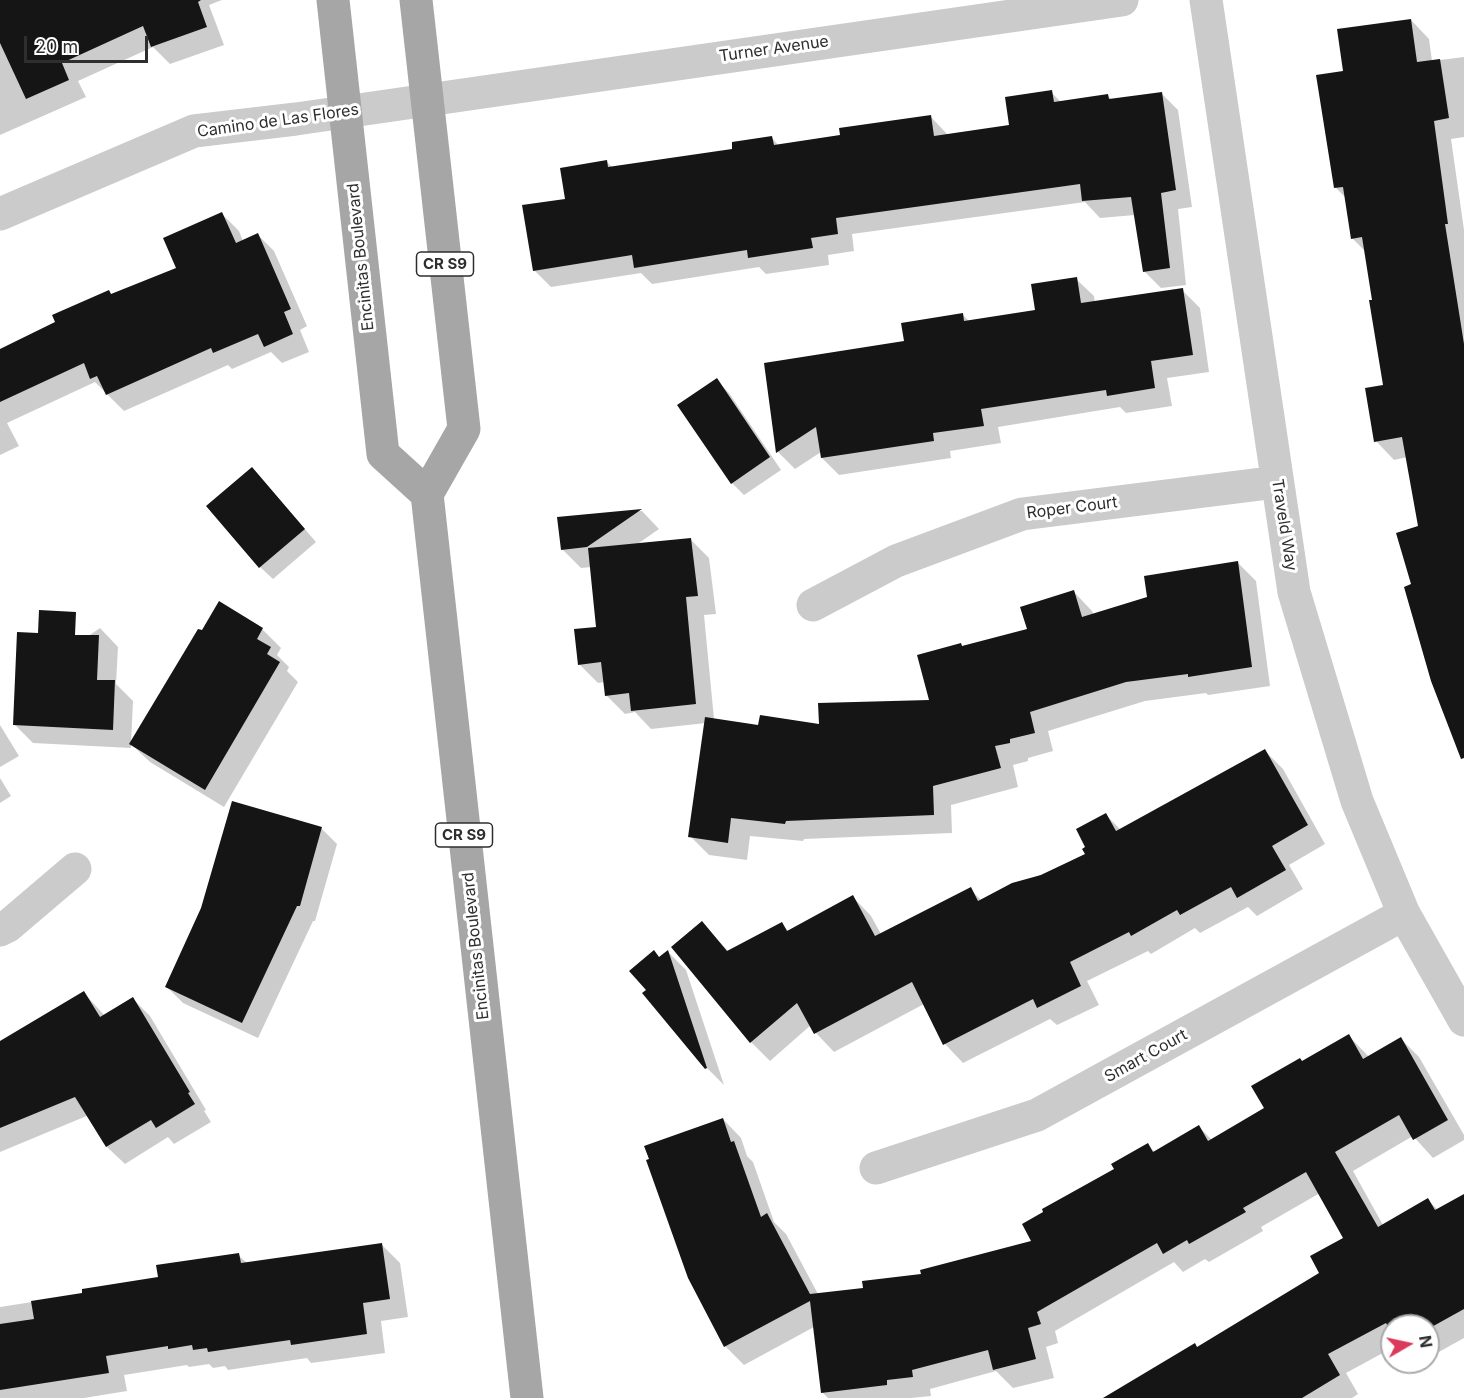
<!DOCTYPE html>
<style>
body{margin:0}
#map{position:relative;width:1464px;height:1398px;overflow:hidden;background:#fff;font-family:Inter,sans-serif}
canvas{display:block}
.north{position:absolute;left:1380px;top:1314px;width:60px;height:60px;box-sizing:border-box;background:#fff;border:2px solid #ababab;border-radius:50%;rotate:81deg;font-size:16px;font-weight:700;line-height:24px;text-align:center;color:#2e2e2e}
.north::after{content:'';display:block;margin:auto;width:21px;height:27px;background:#db3a5a;clip-path:polygon(50% 0,100% 100%,50% 72%,0 100%)}
.scale{position:absolute;left:24px;top:36px;width:124px;height:27px;box-sizing:border-box;border:3px solid #2e2e2e;border-top:0;padding-left:8px;font-size:18px;line-height:21px;white-space:nowrap;color:#2e2e2e;-webkit-text-stroke:4px #fff;paint-order:stroke}
</style>
<div id="map">
<canvas width="1464" height="1398"></canvas>
<div class="north">N</div>
<div class="scale">20 m</div>
</div>
<script>
const ctx = document.querySelector('canvas').getContext('2d');
ctx.lineJoin = 'round';
function fillPath(path, color) { ctx.fillStyle = color; ctx.fill(path, 'evenodd'); }
function stroke(path, color, width, dash) { ctx.strokeStyle = color; ctx.lineWidth = width; ctx.lineCap = dash ? 'butt' : 'round'; ctx.setLineDash(dash || []); ctx.stroke(path); }
function label(font, color, halo, rows, align = 'center') {
  ctx.font = font + ' Inter,sans-serif'; ctx.lineWidth = 6; ctx.setLineDash([]); ctx.textBaseline = 'middle'; ctx.strokeStyle = halo; ctx.fillStyle = color; for (const [text, x, y, turn = 0] of rows) {
    ctx.save(); ctx.translate(x, y); ctx.rotate((+turn || 0) * Math.PI / 180); ctx.textAlign = isNaN(turn) ? turn : align; if (halo) ctx.strokeText(text, 0, 0); ctx.fillText(text, 0, 0); ctx.restore();
  }
}
fillPath(new Path2D(`
 M 0,0 L 222,0 L 209,5 L 224,45 L 170,64 L 153,47 L 78,81 L 86,97 L 0,135 Z
 M 1411,20 L 1429,39 L 1432,61 L 1464,57 L 1464,137 L 1451,139 L 1464,230 L 1464,737 L 1413,585 L 1419,528 L 1407,457 L 1394,460 L 1376,441 L 1384,386 L 1366,252 L 1352,238 L 1346,198 L 1336,188 L 1344,72 Z
 M 1051,92 L 1062,103 L 1108,96 L 1112,100 L 1161,93 L 1178,110 L 1192,207 L 1178,209 L 1186,285 L 1161,288 L 1144,271 L 1135,215 L 1100,218 L 1085,202 L 852,234 L 854,251 L 828,255 L 829,265 L 766,274 L 759,267 L 652,284 L 641,273 L 551,287 L 534,270 L 567,200 L 606,161 L 613,168 L 734,150 L 772,138 L 779,146 L 841,137 L 931,117 L 948,135 L 1011,126 Z
 M 222,214 L 239,231 L 243,241 L 257,234 L 274,251 L 307,326 L 300,330 L 309,352 L 282,363 L 271,352 L 232,369 L 228,365 L 124,411 L 95,382 L 7,423 L 19,446 L 0,455 L 0,350 L 57,323 L 109,292 L 112,295 L 178,269 Z
 M 1076,279 L 1094,296 L 1095,303 L 1182,290 L 1200,308 L 1209,372 L 1167,378 L 1172,406 L 1126,413 L 1120,407 L 998,427 L 1001,443 L 950,451 L 951,458 L 839,475 L 822,458 L 821,452 L 795,469 L 778,452 L 765,364 L 905,342 L 963,315 L 970,322 L 1037,311 Z
 M 716,380 L 729,393 L 781,470 L 744,495 L 732,483 Z
 M 264,482 L 316,542 L 273,579 L 260,567 Z
 M 642,511 L 659,529 L 636,545 L 691,540 L 709,558 L 716,614 L 704,615 L 714,719 L 759,726 L 820,725 L 931,702 L 963,647 L 1029,630 L 1074,592 L 1092,611 L 1094,615 L 1149,598 L 1237,562 L 1256,581 L 1270,686 L 1208,695 L 1206,693 L 1145,701 L 1048,731 L 1053,751 L 1028,758 L 1028,761 L 1013,765 L 1018,787 L 951,805 L 952,833 L 804,839 L 803,841 L 750,836 L 747,860 L 709,855 L 690,836 L 706,723 L 651,729 L 635,712 L 625,714 L 606,695 L 605,682 L 598,683 L 579,664 L 597,628 L 592,567 L 581,568 L 562,549 L 559,519 Z
 M 100,628 L 118,647 L 116,684 L 133,701 L 131,743 L 202,632 L 262,629 L 281,648 L 277,655 L 289,667 L 287,671 L 298,682 L 224,807 L 150,762 L 131,744 L 131,748 L 33,743 L 14,724 L 68,650 Z
 M 0,725 L 19,756 L 0,767 Z
 M 1265,751 L 1283,769 L 1325,844 L 1289,865 L 1303,889 L 1257,916 L 1248,907 L 1200,933 L 1195,928 L 1151,954 L 1148,951 L 1087,981 L 1099,1005 L 1057,1025 L 1050,1019 L 963,1063 L 945,1044 L 924,1004 L 834,1052 L 816,1033 L 811,1025 L 770,1061 L 751,1042 L 673,947 L 702,923 L 729,952 L 782,924 L 789,932 L 853,897 L 871,916 L 881,934 L 970,889 L 982,901 L 1087,854 L 1106,815 L 1121,830 Z
 M 0,778 L 11,796 L 0,803 Z
 M 321,828 L 337,844 L 315,921 L 313,921 L 258,1038 L 183,1003 L 167,987 L 203,909 Z
 M 668,952 L 686,970 L 724,1085 L 706,1067 L 648,990 L 660,958 Z
 M 84,993 L 105,1016 L 133,999 L 150,1016 L 206,1110 L 204,1111 L 211,1122 L 174,1144 L 168,1137 L 125,1164 L 107,1147 L 89,1115 L 0,1152 L 0,1053 Z
 M 1349,1036 L 1369,1057 L 1401,1039 L 1419,1057 L 1464,1135 L 1464,1140 L 1433,1158 L 1413,1136 L 1353,1171 L 1383,1225 L 1428,1200 L 1438,1210 L 1464,1195 L 1464,1338 L 1428,1358 L 1428,1326 L 1392,1326 L 1392,1348 L 1346,1373 L 1358,1394 L 1352,1398 L 1103,1398 L 1197,1348 L 1321,1273 L 1345,1239 L 1320,1193 L 1261,1227 L 1263,1231 L 1209,1262 L 1205,1259 L 1183,1272 L 1174,1262 L 1055,1331 L 1058,1343 L 1046,1347 L 1054,1378 L 1013,1388 L 996,1371 L 930,1389 L 931,1396 L 911,1398 L 828,1398 L 822,1392 L 814,1327 L 744,1365 L 725,1346 L 723,1119 L 741,1138 L 747,1156 L 753,1162 L 774,1222 L 786,1234 L 818,1294 L 864,1289 L 923,1276 L 1033,1242 L 1116,1169 L 1147,1145 L 1155,1152 L 1199,1127 L 1213,1141 L 1266,1109 L 1302,1063 Z
 M 381,1244 L 400,1263 L 408,1317 L 381,1321 L 385,1353 L 311,1363 L 307,1358 L 228,1370 L 225,1366 L 213,1368 L 209,1364 L 189,1367 L 187,1365 L 124,1375 L 127,1391 L 84,1398 L 0,1398 L 0,1307 L 84,1294 L 159,1278 L 238,1255 L 247,1263 Z`), '#0003');
fillPath(new Path2D(`
 M 0,0 L 201,0 L 198,2 L 207,27 L 151,47 L 143,26 L 62,63 L 69,80 L 26,99 L 0,43 Z
 M 1411,19 L 1417,62 L 1440,59 L 1449,118 L 1434,121 L 1448,224 L 1445,224 L 1464,344 L 1464,758 L 1461,759 L 1431,681 L 1404,587 L 1411,584 L 1396,533 L 1418,526 L 1402,437 L 1374,442 L 1365,388 L 1383,385 L 1369,300 L 1372,300 L 1362,237 L 1351,239 L 1343,187 L 1334,188 L 1316,75 L 1343,71 L 1337,29 Z
 M 1052,90 L 1054,102 L 1108,94 L 1109,99 L 1162,92 L 1176,190 L 1161,193 L 1170,268 L 1143,272 L 1131,197 L 1082,201 L 1080,184 L 836,218 L 838,234 L 811,238 L 813,248 L 748,258 L 747,250 L 634,268 L 632,255 L 533,271 L 522,205 L 565,199 L 560,168 L 607,160 L 608,167 L 732,149 L 732,142 L 772,136 L 774,145 L 840,135 L 839,128 L 931,115 L 934,136 L 1009,125 L 1005,97 Z
 M 222,212 L 236,243 L 258,233 L 291,309 L 284,312 L 293,334 L 264,347 L 258,334 L 213,353 L 211,348 L 106,395 L 97,376 L 90,379 L 84,363 L 0,402 L 0,349 L 55,322 L 52,315 L 109,290 L 111,294 L 176,268 L 163,238 Z
 M 1077,277 L 1081,303 L 1183,288 L 1193,355 L 1151,361 L 1155,388 L 1107,396 L 1106,390 L 981,409 L 984,426 L 933,433 L 934,441 L 821,458 L 816,427 L 776,453 L 764,363 L 904,341 L 901,323 L 963,313 L 964,321 L 1035,310 L 1031,284 Z
 M 717,378 L 770,457 L 731,484 L 677,405 Z
 M 252,467 L 305,529 L 259,568 L 206,506 Z
 M 642,509 L 587,547 L 561,550 L 557,517 Z
 M 691,538 L 698,596 L 686,597 L 696,704 L 631,711 L 629,693 L 605,696 L 601,662 L 578,665 L 574,629 L 596,627 L 588,548 Z
 M 1238,561 L 1252,667 L 1188,677 L 1188,674 L 1126,682 L 1030,712 L 1035,733 L 1010,739 L 1010,743 L 995,746 L 1001,768 L 933,786 L 934,815 L 786,821 L 785,824 L 731,818 L 728,843 L 688,837 L 705,717 L 758,725 L 760,715 L 819,724 L 818,703 L 929,700 L 917,655 L 961,643 L 962,646 L 1027,629 L 1020,607 L 1074,590 L 1082,617 L 1147,597 L 1144,576 Z
 M 219,601 L 263,628 L 257,639 L 271,647 L 267,654 L 280,662 L 205,790 L 129,744 L 198,629 L 202,630 Z
 M 39,610 L 76,612 L 75,635 L 99,635 L 97,680 L 115,680 L 113,730 L 13,725 L 17,632 L 38,633 Z
 M 1265,749 L 1308,825 L 1272,846 L 1286,870 L 1237,898 L 1231,887 L 1180,915 L 1177,910 L 1131,936 L 1129,932 L 1070,962 L 1081,986 L 1037,1008 L 1033,999 L 943,1045 L 912,982 L 814,1034 L 797,1003 L 750,1043 L 671,947 L 702,921 L 727,951 L 782,922 L 787,931 L 853,895 L 875,936 L 971,887 L 978,901 L 1012,883 L 1041,875 L 1085,854 L 1082,849 L 1085,847 L 1076,829 L 1106,813 L 1116,831 Z
 M 232,801 L 322,827 L 300,906 L 297,906 L 242,1023 L 165,987 L 201,908 Z
 M 654,950 L 659,957 L 668,950 L 707,1068 L 705,1069 L 642,993 L 646,990 L 629,971 Z
 M 84,991 L 100,1017 L 133,997 L 190,1092 L 188,1093 L 195,1104 L 156,1128 L 151,1120 L 106,1147 L 75,1097 L 0,1128 L 0,1041 Z
 M 1349,1034 L 1363,1059 L 1401,1037 L 1448,1120 L 1413,1140 L 1399,1115 L 1335,1152 L 1378,1227 L 1428,1198 L 1435,1210 L 1464,1194 L 1464,1309 L 1428,1329 L 1428,1326 L 1392,1326 L 1392,1334 L 1386,1323 L 1328,1354 L 1340,1375 L 1302,1398 L 1103,1398 L 1195,1343 L 1197,1347 L 1319,1273 L 1310,1256 L 1343,1238 L 1306,1172 L 1243,1208 L 1246,1212 L 1189,1244 L 1187,1240 L 1163,1254 L 1157,1243 L 1037,1312 L 1041,1324 L 1028,1328 L 1036,1359 L 993,1370 L 988,1350 L 912,1370 L 913,1377 L 887,1380 L 887,1385 L 821,1393 L 810,1301 L 724,1347 L 688,1278 L 646,1160 L 649,1159 L 644,1146 L 723,1118 L 731,1142 L 734,1141 L 761,1217 L 767,1213 L 810,1294 L 863,1288 L 862,1281 L 921,1274 L 920,1270 L 1031,1241 L 1022,1224 L 1043,1212 L 1042,1209 L 1114,1169 L 1111,1164 L 1148,1143 L 1153,1152 L 1199,1125 L 1208,1141 L 1264,1108 L 1251,1086 L 1300,1058 L 1302,1061 Z
 M 382,1243 L 390,1299 L 363,1303 L 367,1334 L 291,1345 L 290,1340 L 208,1352 L 207,1348 L 193,1350 L 192,1345 L 168,1349 L 168,1346 L 106,1356 L 109,1373 L 0,1390 L 0,1324 L 34,1319 L 31,1301 L 82,1293 L 82,1289 L 158,1277 L 156,1265 L 239,1253 L 241,1263 Z`), '#151515');
stroke(new Path2D(`
 M 1206,0 L 1294,592 L 1357,801 L 1404,914 L 1464,1020
 M 0,214 L 194,131 L 296,119 L 1122,0
 M 813,605 L 896,561 L 1022,514 L 1277,482
 M 0,930 L 8,926 L 75,869
 M 876,1168 L 1037,1115 L 1404,914`), '#cbcbcb', 33);
stroke(new Path2D(`
 M 333,0 L 383,454 L 427,494
 M 416,0 L 464,429 L 427,494 L 527,1398`), '#a6a6a6', 33);
for (const [x, y, w] of [
 [445,264,57],
 [464,835,57]
]) { const box = new Path2D(); box.roundRect(x - w / 2, y - 12, w, 24, 4.5); ctx.fillStyle = '#fff'; ctx.fill(box); stroke(box, '#2e2e2e', 1.5); }
label('bold 15px', '#2e2e2e', null, [
 ["CR S9",445,264],
 ["CR S9",464,835]
]);
label('16px', '#2e2e2e', '#fff', [
 ["Turner Avenue",774,49,-8],
 ["Camino de Las Flores",278,121,-8],
 ["Encinitas Boulevard",361,257,-96],
 ["Roper Court",1072,508,-7],
 ["Traveld Way",1284,525,81],
 ["Encinitas Boulevard",476,946,-96],
 ["Smart Court",1146,1056,-29]
]);
</script>
